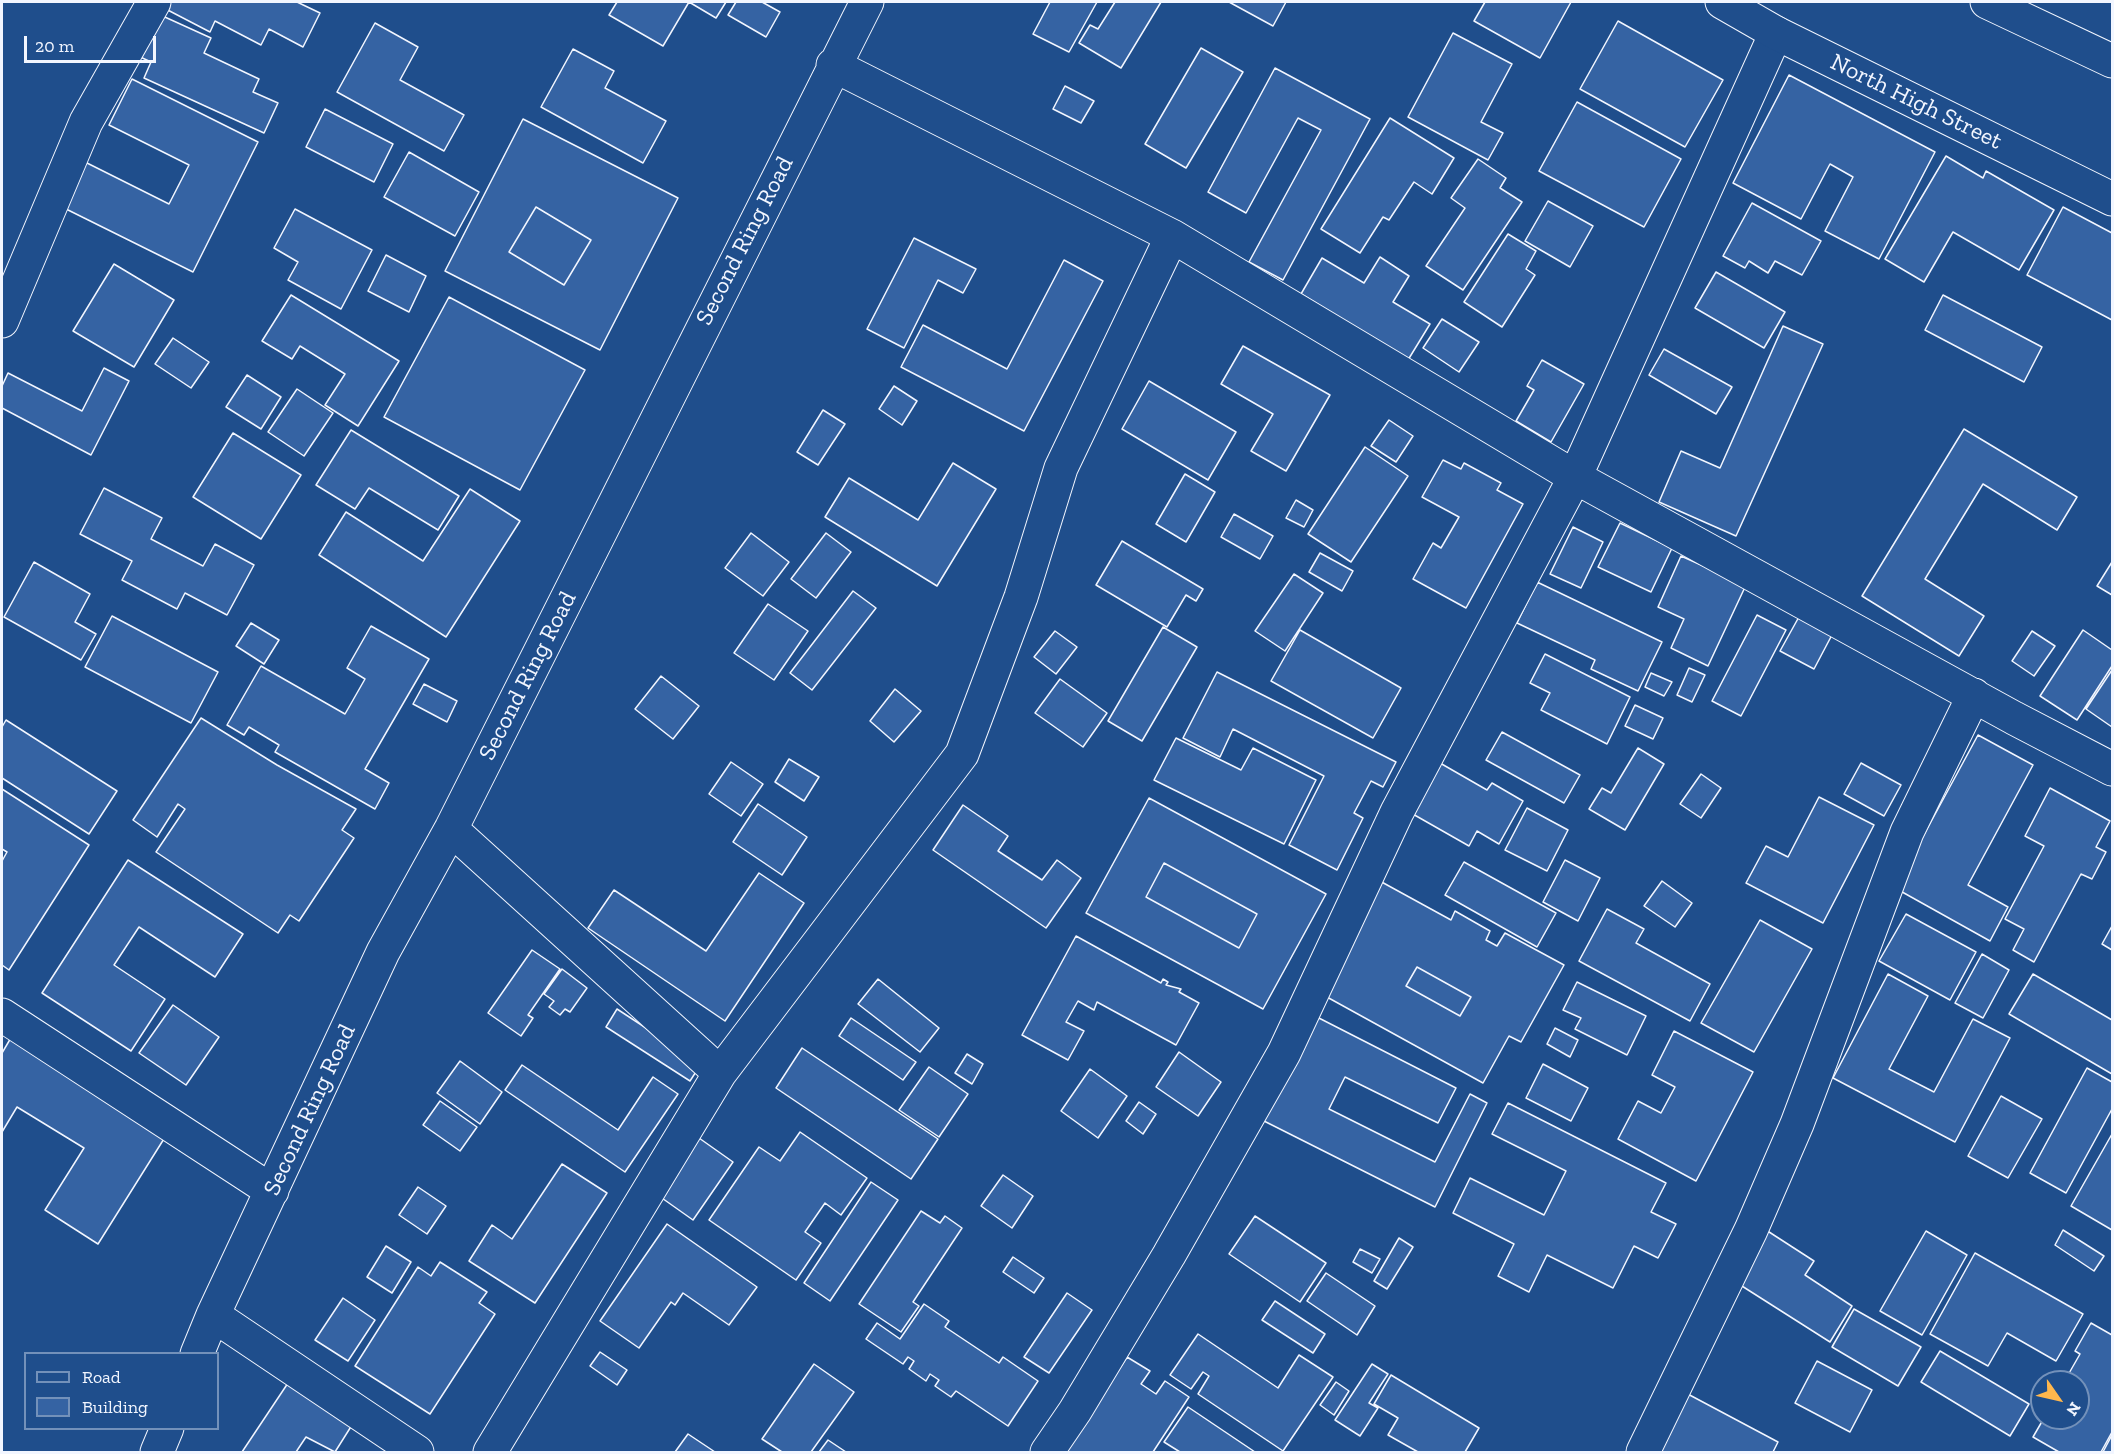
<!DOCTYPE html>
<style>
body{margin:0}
#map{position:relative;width:2114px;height:1454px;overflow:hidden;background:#1f4e8c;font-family:"Zilla Slab",serif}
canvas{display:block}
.frame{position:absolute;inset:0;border:3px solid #f2f6ff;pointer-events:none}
.legend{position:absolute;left:24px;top:1352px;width:195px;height:78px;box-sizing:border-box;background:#1f4e8c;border:2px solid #7391ba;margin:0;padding:8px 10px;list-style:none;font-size:18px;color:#f2f6ff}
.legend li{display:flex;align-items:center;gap:12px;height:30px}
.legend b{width:30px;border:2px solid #7391ba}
.north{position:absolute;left:2030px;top:1370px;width:60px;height:60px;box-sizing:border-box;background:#1f4e8c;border:2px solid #7391ba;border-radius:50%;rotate:124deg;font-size:16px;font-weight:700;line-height:24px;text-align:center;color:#f2f6ff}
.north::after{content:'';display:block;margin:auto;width:21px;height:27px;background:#ffb74d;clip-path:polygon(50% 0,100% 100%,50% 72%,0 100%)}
.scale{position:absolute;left:24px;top:36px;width:132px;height:27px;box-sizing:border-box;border:3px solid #f2f6ff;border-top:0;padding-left:8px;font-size:18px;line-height:21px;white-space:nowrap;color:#f2f6ff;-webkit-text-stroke:4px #1f4e8c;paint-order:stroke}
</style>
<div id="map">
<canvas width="2114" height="1454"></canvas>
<div class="frame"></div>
<ul class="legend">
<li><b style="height:8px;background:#1f4e8c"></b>Road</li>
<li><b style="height:16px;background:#3563a3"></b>Building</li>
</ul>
<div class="north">N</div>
<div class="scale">20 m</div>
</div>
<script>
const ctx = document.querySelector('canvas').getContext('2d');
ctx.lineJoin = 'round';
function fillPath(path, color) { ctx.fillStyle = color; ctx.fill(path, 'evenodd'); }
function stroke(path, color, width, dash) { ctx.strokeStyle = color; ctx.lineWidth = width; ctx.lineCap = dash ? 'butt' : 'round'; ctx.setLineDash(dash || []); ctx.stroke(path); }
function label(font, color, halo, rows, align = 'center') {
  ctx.font = font + ' "Zilla Slab",serif'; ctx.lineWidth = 4.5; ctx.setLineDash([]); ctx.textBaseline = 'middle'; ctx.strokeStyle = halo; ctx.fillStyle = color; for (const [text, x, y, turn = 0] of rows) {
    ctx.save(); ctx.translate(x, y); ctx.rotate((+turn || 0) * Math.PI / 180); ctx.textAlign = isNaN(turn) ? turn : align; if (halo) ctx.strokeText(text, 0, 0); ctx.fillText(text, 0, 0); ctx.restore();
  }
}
const building = new Path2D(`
 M 162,2 L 297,2 L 320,13 L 303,47 L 269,29 L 261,45 L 215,21 L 210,32 L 160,6 Z
 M 617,2 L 689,2 L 663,46 L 609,15 Z
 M 689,2 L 726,2 L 716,18 Z
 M 736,2 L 762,2 L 780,12 L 766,37 L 728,15 Z
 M 1050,2 L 1097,2 L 1069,52 L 1033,34 Z
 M 1115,2 L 1161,2 L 1121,68 L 1079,43 L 1090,25 L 1098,29 Z
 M 1229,2 L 1286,2 L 1273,26 Z
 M 1485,2 L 1571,2 L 1540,58 L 1474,21 Z
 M 156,13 L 211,38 L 204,53 L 259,79 L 253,92 L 278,103 L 264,133 L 144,78 L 151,62 L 136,55 Z
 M 1618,21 L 1723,80 L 1685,147 L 1580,89 Z
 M 375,23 L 418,47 L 400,80 L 464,115 L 444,151 L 337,92 Z
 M 1453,33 L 1512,64 L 1481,122 L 1503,133 L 1488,160 L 1408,117 Z
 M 1201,48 L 1243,72 L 1186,168 L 1145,144 Z
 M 573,49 L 614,71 L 605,88 L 666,121 L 643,163 L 541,107 Z
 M 1275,68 L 1370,119 L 1283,280 L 1249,262 L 1321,130 L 1298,118 L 1246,213 L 1208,192 Z
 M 1789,75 L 1935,152 L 1879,259 L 1825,231 L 1853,177 L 1830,164 L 1801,219 L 1733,183 Z
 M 132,79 L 258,142 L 193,272 L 62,207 L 85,162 L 169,204 L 189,165 L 109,125 Z
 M 1065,86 L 1094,101 L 1081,123 L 1053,109 Z
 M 1577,102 L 1681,159 L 1644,227 L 1539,171 Z
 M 325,109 L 393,144 L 374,182 L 306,147 Z
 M 1390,118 L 1454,158 L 1432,194 L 1414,182 L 1389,220 L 1383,217 L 1360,253 L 1321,229 Z
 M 523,119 L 678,198 L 600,350 L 445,271 ZM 536,207 L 591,240 L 564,285 L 509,252 Z
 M 409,152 L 479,192 L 455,236 L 384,197 Z
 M 1946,156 L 1983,178 L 1986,171 L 2054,210 L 2019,270 L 1953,232 L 1924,282 L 1885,259 Z
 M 1478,159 L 1506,178 L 1500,188 L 1522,202 L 1463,290 L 1426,266 L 1465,208 L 1451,198 Z
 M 1548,201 L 1593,226 L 1570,267 L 1525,241 Z
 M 1752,203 L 1821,241 L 1802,275 L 1775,261 L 1768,273 L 1749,261 L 1745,268 L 1723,256 Z
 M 536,207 L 591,240 L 564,285 L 509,252 Z
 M 2063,207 L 2112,233 L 2112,320 L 2027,275 Z
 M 295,209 L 372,250 L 341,309 L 288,280 L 298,262 L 274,248 Z
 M 1508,234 L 1536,251 L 1526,269 L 1535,275 L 1502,327 L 1464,302 Z
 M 914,238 L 976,269 L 963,293 L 938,280 L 904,348 L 867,329 Z
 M 386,255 L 426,276 L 409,312 L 368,291 Z
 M 1380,257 L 1409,276 L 1393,302 L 1430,324 L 1408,360 L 1301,294 L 1322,258 L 1364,283 Z
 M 1064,260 L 1103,281 L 1024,431 L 901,367 L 923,325 L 1007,369 Z
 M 114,264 L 174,300 L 134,367 L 73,331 Z
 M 1716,272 L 1785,312 L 1764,348 L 1695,308 Z
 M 291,295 L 399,361 L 358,426 L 325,405 L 345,374 L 300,346 L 292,359 L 262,341 Z
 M 1943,295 L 2042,347 L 2024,382 L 1925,330 Z
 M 449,297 L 585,370 L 520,490 L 384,417 Z
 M 1442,319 L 1479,342 L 1459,372 L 1423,348 Z
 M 1783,326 L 1823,344 L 1736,536 L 1659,502 L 1681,451 L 1720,468 Z
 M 173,338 L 209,362 L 191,388 L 155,364 Z
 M 1243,346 L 1330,395 L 1286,471 L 1251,451 L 1273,414 L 1221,384 Z
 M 1664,349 L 1732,387 L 1716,414 L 1649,375 Z
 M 1542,360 L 1584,384 L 1551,442 L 1516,421 L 1534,390 L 1527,386 Z
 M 104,368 L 129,381 L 91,455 L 2,408 L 2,386 L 8,373 L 82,411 Z
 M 247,375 L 281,397 L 261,429 L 226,407 Z
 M 1149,381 L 1236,432 L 1208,480 L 1122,429 Z
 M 894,386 L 917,401 L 902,425 L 879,409 Z
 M 297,389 L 333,413 L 304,456 L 268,432 Z
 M 823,410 L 845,424 L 818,465 L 797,452 Z
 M 1389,420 L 1413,436 L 1396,462 L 1371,446 Z
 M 1964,429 L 2077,497 L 2057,530 L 1983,484 L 1925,579 L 1984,616 L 1959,656 L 1862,596 Z
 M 351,430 L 459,496 L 438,530 L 369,488 L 355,509 L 316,485 Z
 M 233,433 L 301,475 L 261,539 L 193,497 Z
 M 1365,447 L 1408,476 L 1351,562 L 1308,534 Z
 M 1443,460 L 1461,469 L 1464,463 L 1501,483 L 1497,490 L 1523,504 L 1466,608 L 1413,579 L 1433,543 L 1441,548 L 1459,517 L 1422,497 Z
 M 953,463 L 996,489 L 937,586 L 825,517 L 849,478 L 918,520 Z
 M 1185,474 L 1215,492 L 1186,542 L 1156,524 Z
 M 104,488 L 162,518 L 151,539 L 203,566 L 215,544 L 254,565 L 227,615 L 185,593 L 177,609 L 122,580 L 132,561 L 80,534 Z
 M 470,489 L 520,521 L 446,637 L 319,555 L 346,512 L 423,561 Z
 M 1296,500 L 1313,510 L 1304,527 L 1286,518 Z
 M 1234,514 L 1273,536 L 1260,559 L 1221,537 Z
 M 1620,523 L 1672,548 L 1651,592 L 1598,567 Z
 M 1573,527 L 1603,542 L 1581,588 L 1550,574 Z
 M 751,533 L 789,562 L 763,596 L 725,568 Z
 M 826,533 L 851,552 L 816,598 L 791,579 Z
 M 1122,541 L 1203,589 L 1196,601 L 1186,595 L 1167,627 L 1096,585 Z
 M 1320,553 L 1353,571 L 1342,591 L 1309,572 Z
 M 1681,556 L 1746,585 L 1708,666 L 1671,648 L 1684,619 L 1658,607 Z
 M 34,562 L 90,594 L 75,622 L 96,634 L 81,660 L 4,617 Z
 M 2112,562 L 2112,595 L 2097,586 Z
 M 1294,574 L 1323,593 L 1285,651 L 1255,631 Z
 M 1537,582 L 1662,642 L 1638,691 L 1591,669 L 1595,660 L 1517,623 Z
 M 853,591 L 876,608 L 812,690 L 790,673 Z
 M 768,604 L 808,631 L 774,680 L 734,653 Z
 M 1757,615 L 1786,630 L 1741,716 L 1712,701 Z
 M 1800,615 L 1833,633 L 1814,669 L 1780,651 Z
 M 112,616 L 218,672 L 191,723 L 85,667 Z
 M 251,623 L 279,640 L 264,664 L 236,646 Z
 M 371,626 L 429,659 L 365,769 L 389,783 L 375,809 L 275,752 L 279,745 L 249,727 L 244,735 L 227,725 L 261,666 L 345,714 L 365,679 L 347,668 Z
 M 1163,627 L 1197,647 L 1142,741 L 1108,721 Z
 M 1300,630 L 1401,688 L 1373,738 L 1271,681 Z
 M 2083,630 L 2112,650 L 2112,666 L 2077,720 L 2040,696 Z
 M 1055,631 L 1077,647 L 1056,674 L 1034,657 Z
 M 2032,631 L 2055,646 L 2034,676 L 2012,661 Z
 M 1545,654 L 1630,697 L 1607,744 L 1541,710 L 1550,693 L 1530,683 Z
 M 1689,668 L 1705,675 L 1692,702 L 1677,695 Z
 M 2112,670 L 2112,727 L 2086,709 Z
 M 1217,672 L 1396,762 L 1383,787 L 1371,781 L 1354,813 L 1363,818 L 1337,870 L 1289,845 L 1324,776 L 1233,729 L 1220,757 L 1183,738 Z
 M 1651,673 L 1672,682 L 1664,696 L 1645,687 Z
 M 661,676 L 699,706 L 673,739 L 635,709 Z
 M 1060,679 L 1107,713 L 1083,747 L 1035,713 Z
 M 424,684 L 457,701 L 447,722 L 413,704 Z
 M 895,689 L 921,711 L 894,742 L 870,721 Z
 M 1635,705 L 1663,718 L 1653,739 L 1625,726 Z
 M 201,718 L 277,765 L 356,809 L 342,830 L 354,838 L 299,921 L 290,915 L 278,933 L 156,852 L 185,809 L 178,804 L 157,837 L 133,820 Z
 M 6,720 L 117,791 L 89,834 L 2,778 L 2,727 Z
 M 1502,732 L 1580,775 L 1564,803 L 1486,760 Z
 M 1978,735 L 2033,765 L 1968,885 L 2008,907 L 1990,941 L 1895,888 Z
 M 1176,738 L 1241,770 L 1253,748 L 1316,780 L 1284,844 L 1154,780 Z
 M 1638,748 L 1664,764 L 1625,830 L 1589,809 L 1602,788 L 1611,793 Z
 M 789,759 L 819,777 L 804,801 L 775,782 Z
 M 731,762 L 763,784 L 741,816 L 709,794 Z
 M 1440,763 L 1487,790 L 1492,783 L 1523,801 L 1499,844 L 1477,831 L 1469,846 L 1411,813 Z
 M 1861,763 L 1901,785 L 1884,816 L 1844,794 Z
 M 1701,774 L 1721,788 L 1701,818 L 1680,804 Z
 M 2050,788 L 2110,821 L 2096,847 L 2106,852 L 2092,879 L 2081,874 L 2034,962 L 2013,950 L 2024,929 L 2005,919 L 2044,846 L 2025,836 Z
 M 2,789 L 89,845 L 9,970 L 2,965 L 2,861 L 7,852 L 2,849 Z
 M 1819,797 L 1874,825 L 1823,923 L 1746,883 L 1766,846 L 1788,857 Z
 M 1149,798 L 1326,894 L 1263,1009 L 1086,913 ZM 1164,863 L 1257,914 L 1239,948 L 1146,897 Z
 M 758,804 L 807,837 L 782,875 L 733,842 Z
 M 963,805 L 1008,836 L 998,851 L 1042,880 L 1057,860 L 1081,878 L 1046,928 L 933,850 Z
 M 1527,808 L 1568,830 L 1547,871 L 1505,850 Z
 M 128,860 L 243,934 L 215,977 L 139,927 L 114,965 L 165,999 L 131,1051 L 42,993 Z
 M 1565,860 L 1600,878 L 1578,921 L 1543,902 Z
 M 1464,862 L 1556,913 L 1537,947 L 1445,895 Z
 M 1164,863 L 1257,914 L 1239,948 L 1146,897 Z
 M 759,873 L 804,903 L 725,1021 L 588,928 L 614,890 L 706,951 Z
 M 1378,880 L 1451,920 L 1455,911 L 1490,931 L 1486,940 L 1497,946 L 1505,933 L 1564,965 L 1521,1042 L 1509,1036 L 1483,1083 L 1316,991 ZM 1417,967 L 1471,997 L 1460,1016 L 1406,986 Z
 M 1662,881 L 1692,903 L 1675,927 L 1644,906 Z
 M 1607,909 L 1644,929 L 1636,943 L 1710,984 L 1690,1021 L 1579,961 Z
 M 1906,914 L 1976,952 L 1950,1000 L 1879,961 Z
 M 1760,920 L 1812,949 L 1754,1052 L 1701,1023 Z
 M 2112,926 L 2112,950 L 2102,944 Z
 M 1076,936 L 1161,983 L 1163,979 L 1168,982 L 1166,985 L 1181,989 L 1179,992 L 1199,1003 L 1176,1045 L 1097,1002 L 1094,1010 L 1078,1001 L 1066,1022 L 1084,1031 L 1068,1060 L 1022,1035 Z
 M 532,950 L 560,969 L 528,1015 L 533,1018 L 521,1036 L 488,1013 Z
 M 1982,954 L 2009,970 L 1983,1018 L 1955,1003 Z
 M 1417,967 L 1471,997 L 1460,1016 L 1406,986 Z
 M 562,969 L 587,988 L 570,1012 L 565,1009 L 560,1015 L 549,1007 L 554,1001 L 544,994 Z
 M 1888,974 L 1928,996 L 1889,1069 L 1934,1092 L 1973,1019 L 2010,1038 L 1955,1142 L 1833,1078 Z
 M 2033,974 L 2112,1020 L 2112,1074 L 2009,1014 Z
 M 878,979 L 939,1028 L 920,1052 L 858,1004 Z
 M 1577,982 L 1646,1016 L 1627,1055 L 1575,1029 L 1581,1018 L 1563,1010 Z
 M 173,1005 L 219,1037 L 186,1085 L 139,1053 Z
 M 617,1009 L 701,1064 L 690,1081 L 606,1027 Z
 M 1313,1015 L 1456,1088 L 1438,1123 L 1345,1077 L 1329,1109 L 1435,1162 L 1470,1094 L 1487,1103 L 1435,1207 L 1260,1119 Z
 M 851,1018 L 916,1062 L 903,1080 L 839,1036 Z
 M 1555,1028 L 1578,1040 L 1570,1057 L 1547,1044 Z
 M 1674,1031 L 1753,1072 L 1696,1181 L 1618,1139 L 1638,1101 L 1661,1113 L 1675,1087 L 1652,1075 Z
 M 12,1036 L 167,1134 L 98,1244 L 45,1210 L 84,1148 L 17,1107 L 2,1132 L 2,1053 Z
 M 802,1048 L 938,1139 L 911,1179 L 776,1088 Z
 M 1179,1052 L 1221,1082 L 1198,1116 L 1156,1087 Z
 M 967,1054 L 983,1064 L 972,1084 L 955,1073 Z
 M 460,1061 L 502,1092 L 480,1124 L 437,1093 Z
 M 1543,1064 L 1588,1088 L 1571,1121 L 1526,1098 Z
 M 522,1065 L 618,1130 L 653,1077 L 678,1094 L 625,1172 L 505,1090 Z
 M 929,1067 L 968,1094 L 939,1137 L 899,1110 Z
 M 2087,1068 L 2112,1082 L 2112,1109 L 2066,1193 L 2030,1173 Z
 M 1090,1069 L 1127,1096 L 1098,1138 L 1061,1111 Z
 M 2001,1096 L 2042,1119 L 2008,1178 L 1968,1156 Z
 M 440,1101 L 477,1127 L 460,1151 L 423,1125 Z
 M 1139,1102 L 1156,1114 L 1143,1134 L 1126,1121 Z
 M 1508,1103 L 1666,1183 L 1651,1212 L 1676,1224 L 1658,1258 L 1634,1246 L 1613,1288 L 1547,1255 L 1529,1292 L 1498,1276 L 1514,1244 L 1453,1213 L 1470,1178 L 1544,1215 L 1566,1171 L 1492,1134 Z
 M 800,1132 L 867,1178 L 841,1215 L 825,1203 L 805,1232 L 821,1243 L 796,1280 L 709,1220 L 759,1147 L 780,1161 Z
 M 2112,1134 L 2112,1230 L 2071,1206 Z
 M 699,1138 L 733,1162 L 693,1220 L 659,1196 Z
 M 562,1164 L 607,1193 L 535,1303 L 469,1261 L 492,1225 L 512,1239 Z
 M 1003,1175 L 1033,1196 L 1012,1228 L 981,1206 Z
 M 871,1182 L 898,1200 L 830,1301 L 804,1283 Z
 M 418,1187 L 446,1206 L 427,1234 L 399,1215 Z
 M 921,1211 L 940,1223 L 945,1216 L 962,1228 L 913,1302 L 919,1306 L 901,1332 L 859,1304 Z
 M 1255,1216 L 1326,1263 L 1300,1302 L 1229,1254 Z
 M 667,1224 L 757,1287 L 729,1325 L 683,1293 L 675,1305 L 671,1302 L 639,1348 L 600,1321 Z
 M 1766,1230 L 1814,1261 L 1805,1275 L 1852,1306 L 1830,1342 L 1734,1281 Z
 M 2063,1230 L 2104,1256 L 2094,1271 L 2055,1245 Z
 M 1926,1231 L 1967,1255 L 1922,1335 L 1880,1311 Z
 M 1399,1238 L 1413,1247 L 1387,1289 L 1374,1281 Z
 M 386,1246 L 411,1262 L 392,1293 L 367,1277 Z
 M 1360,1249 L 1380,1259 L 1372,1273 L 1353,1262 Z
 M 1975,1253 L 2083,1314 L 2056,1361 L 2007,1333 L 1988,1366 L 1930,1334 Z
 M 1013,1257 L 1044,1278 L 1034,1293 L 1003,1272 Z
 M 440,1262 L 487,1292 L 479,1303 L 495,1314 L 430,1414 L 355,1366 L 418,1267 L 431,1276 Z
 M 1326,1273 L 1375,1306 L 1357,1335 L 1307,1301 Z
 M 1067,1293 L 1092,1310 L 1049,1373 L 1024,1357 Z
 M 343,1298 L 375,1320 L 348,1361 L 315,1340 Z
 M 1275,1301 L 1325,1334 L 1313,1353 L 1262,1320 Z
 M 924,1304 L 949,1321 L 945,1327 L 999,1363 L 1003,1357 L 1038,1381 L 1008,1426 L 956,1391 L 951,1397 L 935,1386 L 939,1380 L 930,1374 L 926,1381 L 909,1369 L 914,1361 L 908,1357 L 903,1364 L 866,1339 L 877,1323 L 900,1339 Z
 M 1854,1309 L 1921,1347 L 1898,1386 L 1832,1347 Z
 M 2091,1323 L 2112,1335 L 2112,1432 L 2101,1452 L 2059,1452 L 2033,1437 L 2044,1418 L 2078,1418 L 2078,1382 L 2064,1382 L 2080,1354 L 2075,1351 Z
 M 1198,1334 L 1278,1388 L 1299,1355 L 1333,1377 L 1283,1451 L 1198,1394 L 1209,1376 L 1203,1372 L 1191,1389 L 1170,1375 Z
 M 1940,1351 L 2029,1404 L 2010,1436 L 1921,1382 Z
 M 600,1352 L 627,1370 L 617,1385 L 590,1366 Z
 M 1127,1357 L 1150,1371 L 1141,1384 L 1156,1394 L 1165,1381 L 1189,1397 L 1153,1452 L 1065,1452 Z
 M 1817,1361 L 1872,1390 L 1850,1432 L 1795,1403 Z
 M 814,1364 L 854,1392 L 811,1452 L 782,1452 L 762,1439 Z
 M 1372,1364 L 1388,1374 L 1369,1403 L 1378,1408 L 1360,1436 L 1335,1420 Z
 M 1391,1375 L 1479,1428 L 1465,1452 L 1418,1452 L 1388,1435 L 1398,1418 L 1374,1404 Z
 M 1336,1382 L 1349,1391 L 1334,1415 L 1320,1405 Z
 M 288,1383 L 352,1425 L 335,1452 L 306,1437 L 296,1452 L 242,1452 Z
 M 1684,1392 L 1778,1442 L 1773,1452 L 1660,1452 Z
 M 1188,1407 L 1255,1452 L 1180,1452 L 1164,1442 Z
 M 688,1434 L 715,1452 L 675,1452 Z
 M 2112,1435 L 2112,1452 L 2103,1452 Z
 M 828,1440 L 846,1452 L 819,1452 Z`);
fillPath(building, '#3563a3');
stroke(building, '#f2f6ff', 1.5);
const minor = new Path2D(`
 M 833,65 L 1172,236 L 1575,477 L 2014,718 L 2112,769
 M 2,321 L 86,122 L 154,2
 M 451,829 L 720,1073
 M 2,1015 L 272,1191
 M 213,1315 L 417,1452
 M 197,1354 L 213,1315 L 383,952 L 451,829 L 867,2
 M 157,1452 L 167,1428
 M 490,1452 L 720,1073 L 962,754 L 1021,597 L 1061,468 L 1172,236
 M 1047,1452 L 1075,1411 L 1169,1255 L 1284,1053 L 1397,812 L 1575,477 L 1776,33
 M 1643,1452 L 1751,1230 L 1797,1124 L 1907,832 L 1974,695`);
const trunk = new Path2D(`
 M 1722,2 L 1776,33 L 2112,199
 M 1987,2 L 2112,61`);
stroke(minor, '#f2f6ff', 35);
stroke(trunk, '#f2f6ff', 35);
stroke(minor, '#1f4e8c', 33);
stroke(trunk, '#1f4e8c', 33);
label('24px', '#f2f6ff', '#1f4e8c', [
 ["North High Street",1916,102,26],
 ["Second Ring Road",745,241,-63],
 ["Second Ring Road",528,676,-63],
 ["Second Ring Road",310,1110,-65]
]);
</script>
